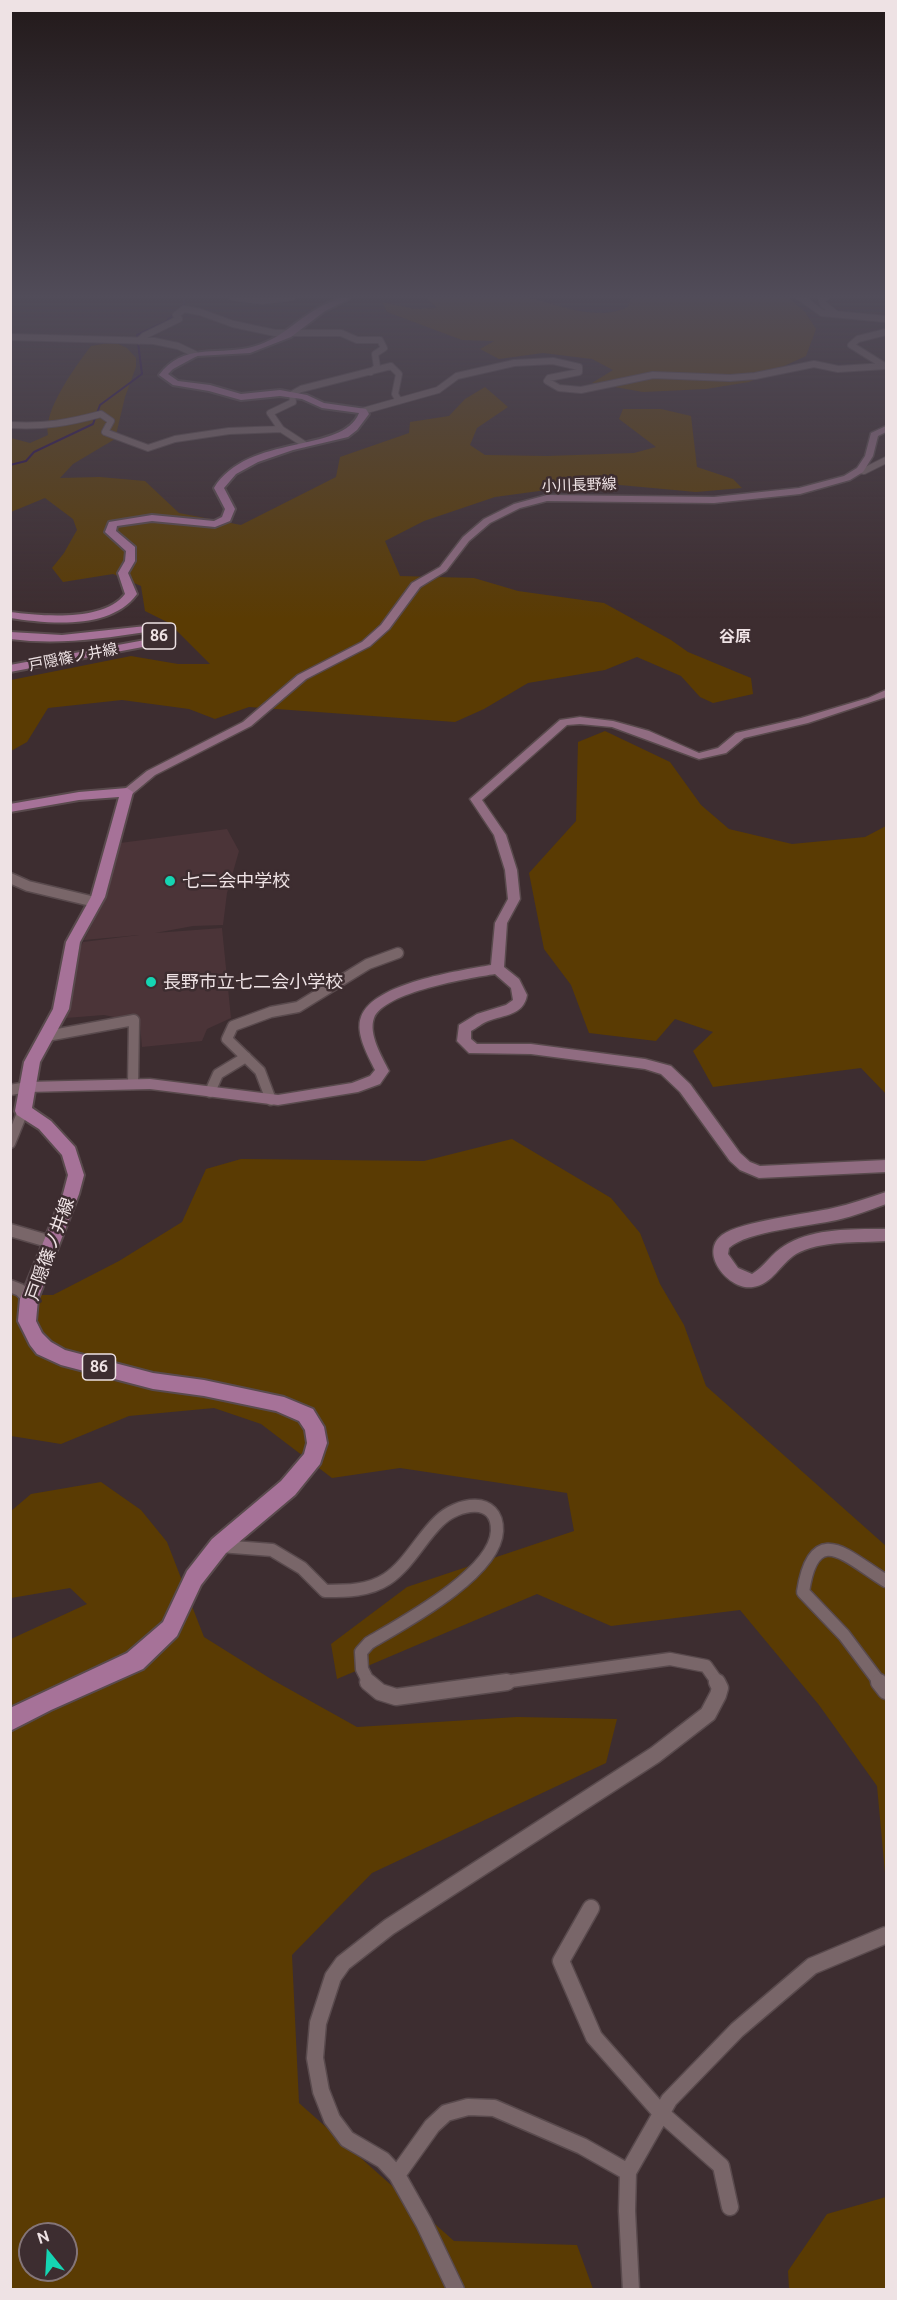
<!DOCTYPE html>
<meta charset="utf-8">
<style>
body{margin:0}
#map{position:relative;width:897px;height:2300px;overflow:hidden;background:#3d2d30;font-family:Ubuntu,sans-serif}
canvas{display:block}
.frame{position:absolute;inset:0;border:12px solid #eee2e4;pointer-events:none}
.north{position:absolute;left:18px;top:2222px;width:60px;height:60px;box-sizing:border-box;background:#3d2d30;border:2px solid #847578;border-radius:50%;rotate:342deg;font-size:16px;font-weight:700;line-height:24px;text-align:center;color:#eee2e4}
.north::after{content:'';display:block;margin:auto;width:21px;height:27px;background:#15d5b3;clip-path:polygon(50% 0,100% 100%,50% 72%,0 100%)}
</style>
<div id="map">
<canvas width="897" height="2300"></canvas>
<div class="frame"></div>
<div class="north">N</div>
</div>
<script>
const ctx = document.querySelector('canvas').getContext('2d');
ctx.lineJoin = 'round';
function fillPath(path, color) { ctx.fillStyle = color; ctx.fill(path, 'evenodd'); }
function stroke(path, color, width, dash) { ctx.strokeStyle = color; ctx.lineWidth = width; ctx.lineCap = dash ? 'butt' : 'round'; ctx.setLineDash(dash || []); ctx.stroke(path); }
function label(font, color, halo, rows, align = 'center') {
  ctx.font = font + ' Ubuntu,"Noto Sans JP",sans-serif'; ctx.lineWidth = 5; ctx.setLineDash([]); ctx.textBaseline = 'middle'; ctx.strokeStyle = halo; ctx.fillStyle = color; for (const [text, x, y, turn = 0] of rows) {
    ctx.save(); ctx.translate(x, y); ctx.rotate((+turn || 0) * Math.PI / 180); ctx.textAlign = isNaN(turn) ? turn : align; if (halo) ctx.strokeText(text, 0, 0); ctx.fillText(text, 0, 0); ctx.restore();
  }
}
fillPath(new Path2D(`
 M 227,829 L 239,851 L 227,893 L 223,925 L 193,926 L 155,933 L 222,928 L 231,1018 L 207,1029 L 202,1041 L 142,1047 L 139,1016 L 119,1018 L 104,1015 L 66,1018 L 74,990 L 75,961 L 83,942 L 139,935 L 84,940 L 105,900 L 120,843 Z`), '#4b3438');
fillPath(new Path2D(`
 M 426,297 C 455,297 497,293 524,297 C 559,303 593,323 628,307 L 631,297 L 788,297 L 805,312 L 816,329 L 806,356 L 749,382 L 706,389 L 643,392 L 592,383 L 613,370 L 592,359 L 543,353 L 499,359 L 480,349 L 494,341 L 462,340 L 387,312 L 382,302 L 415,309 L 437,308 Z
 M 114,342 L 127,348 L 136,358 L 136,367 L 125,397 L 115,439 L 73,464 L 60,478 L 100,477 L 145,481 L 179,513 L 241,525 L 336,477 L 340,457 L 409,433 L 410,422 L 449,416 L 465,399 L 485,387 L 508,407 L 477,428 L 470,445 L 485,455 L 547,456 L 634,453 L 656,447 L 619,419 L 623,409 L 661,409 L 691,416 L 697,467 L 733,479 L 742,488 L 696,492 L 598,483 L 495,497 L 424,521 L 385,541 L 400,576 L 474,578 L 518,591 L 604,603 L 671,640 L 688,652 L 751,678 L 753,694 L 713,703 L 700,697 L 681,676 L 637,657 L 605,670 L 528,683 L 484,709 L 455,722 L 249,707 L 215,719 L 189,709 L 122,700 L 48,708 L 27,742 L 11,751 L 11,680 L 131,656 L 178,664 L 210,664 L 169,623 L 145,611 L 141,586 L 113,574 L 63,582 L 52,568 L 64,553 L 77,530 L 73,519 L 45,498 L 11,512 L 11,438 L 30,443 L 48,435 C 43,410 76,366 91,346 Z
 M 605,731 L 670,762 L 701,805 L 729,829 L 792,844 L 865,837 L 886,826 L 886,1094 L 861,1068 L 713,1087 L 693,1051 L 713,1032 L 675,1019 L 656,1041 L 589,1033 L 571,985 L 544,949 L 529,873 L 576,821 L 578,742 Z
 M 512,1139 L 611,1198 L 640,1233 L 660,1284 L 684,1325 L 706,1386 L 886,1546 L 886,1884 L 877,1786 L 819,1705 L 740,1610 L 611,1626 L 537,1594 L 337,1679 L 331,1644 L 407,1587 L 574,1531 L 567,1493 L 400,1468 L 332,1478 L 261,1424 L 214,1408 L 129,1416 L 61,1444 L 11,1436 L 10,1295 L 53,1295 L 119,1261 L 182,1222 L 206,1169 L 241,1159 L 424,1161 Z
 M 101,1482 L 141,1510 L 167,1542 L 204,1637 L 271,1679 L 357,1727 L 517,1717 L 617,1719 L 606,1763 L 372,1873 L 292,1955 L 299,2103 L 454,2241 L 577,2245 L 593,2289 L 11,2289 L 11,1639 L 87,1604 L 70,1588 L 11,1598 L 11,1511 L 31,1494 ZM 30,2234 L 66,2234 L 66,2270 L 30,2270 Z
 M 886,2197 L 886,2289 L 789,2289 L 788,2271 L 827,2214 Z`), '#5a3b03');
stroke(new Path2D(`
 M 10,465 L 26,461 L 34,452 L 93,424 L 100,405 L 142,374 L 137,335 L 167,321 L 184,304 L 184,297`), '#290e4a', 2);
const streetFar3 = new Path2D(`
 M 233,297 L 262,301 L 292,297
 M 800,297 L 822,313 L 886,319
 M 826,297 L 822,299 L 823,304 L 836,314
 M 10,337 L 154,341 L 178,346 L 195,354
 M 139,341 L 144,336 L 179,319 L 176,315 L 184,309 L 200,312 L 233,324 L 275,333 L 341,333 L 357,340 L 380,340 L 384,348 L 375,354 L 377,367 L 371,372
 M 883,365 L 851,345 L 858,339 L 886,332
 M 363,411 L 438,390 L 457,376 L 514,363 L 553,361 L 579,367 L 579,372 L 549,378 L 547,381 L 559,388 L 581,390 L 653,375 L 730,378 L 755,376 L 814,364 L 838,369 L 886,366
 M 10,425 C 45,427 67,423 101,414 L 111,421 L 105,432 L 148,448 L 175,439 L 229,431 L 281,429
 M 304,444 L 281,429 L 270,413 L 293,402 L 292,394 L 301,389 L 391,366 L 399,374 L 395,394 L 399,401
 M 860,470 L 864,471 L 886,460`);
const streetFar2 = new Path2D(`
 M 10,878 L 28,886 L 95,902
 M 47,1036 L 134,1020 L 133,1084
 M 10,1090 L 27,1087
 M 210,1092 L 218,1074 L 246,1057
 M 271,1100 L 260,1071 L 227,1039 L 233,1026 L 271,1012 L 298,1007 L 368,964 L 398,953
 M 10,1143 L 23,1111`);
const streetFar1 = new Path2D(`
 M 10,1230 L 51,1242
 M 10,1286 L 20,1290 L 29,1299
 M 220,1546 L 272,1550 L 302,1568 L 325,1591 C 346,1591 369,1591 387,1579 C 409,1564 421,1538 439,1521 C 457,1503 498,1495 497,1531 C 495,1574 403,1623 369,1643 L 361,1652 L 362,1669 L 369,1683
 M 496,1683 L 670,1659 L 706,1666 L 718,1683
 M 880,1683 L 844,1635 L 803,1592 C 814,1519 848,1558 886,1581`);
const street = new Path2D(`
 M 368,1682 L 380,1692 L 396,1697 L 507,1682
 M 879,1682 L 886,1691
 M 591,1908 L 561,1961 L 594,2037 L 661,2113 L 721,2166 L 730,2207
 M 397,2175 L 432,2126 L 446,2113 L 468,2107 L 494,2108 L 582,2146 L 628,2172
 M 456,2290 L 424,2223 L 397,2175 L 383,2160 L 347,2139 L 332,2119 L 321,2091 L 315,2058 L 318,2023 L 333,1977 L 343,1963 L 389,1927 L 655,1755 L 708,1714 L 718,1695 L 720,1688 L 717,1682
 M 631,2290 L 627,2211 L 628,2172 L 669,2100 L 737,2030 L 812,1966 L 886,1935`);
const secondary = new Path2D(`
 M 886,426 L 886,432 L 878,436 L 873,456 L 863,472 L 850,480 L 800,494 L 714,503 L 547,501 L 520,508 L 490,523 L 469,541 L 446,571 L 420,587 L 389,629 L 370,646 L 306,679 L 251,726 L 155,775 L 131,795 L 127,796 L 121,792 L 147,771 L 243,722 L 298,675 L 362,642 L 381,625 L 412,583 L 440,567 L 463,537 L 484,519 L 514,504 L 547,495 L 714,497 L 799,488 L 844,476 L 857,468 L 865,456 L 871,433 Z
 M 886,690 L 886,697 L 808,723 L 744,738 L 726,753 L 699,759 L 612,727 L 580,724 L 567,725 L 482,800 L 506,835 L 517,870 L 520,899 L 507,923 L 504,967 L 519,979 L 527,995 C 524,1015 504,1015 488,1021 C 482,1023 477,1028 471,1031 L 471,1039 L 477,1044 L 531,1044 L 645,1059 L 671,1066 L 690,1084 L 740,1153 L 750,1162 L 760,1166 L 886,1160 L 886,1172 L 759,1178 L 740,1170 L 730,1161 L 680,1092 L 661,1074 L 645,1069 L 531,1054 L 469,1053 L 457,1041 L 459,1025 L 477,1014 L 506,1005 L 513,1000 L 511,988 L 495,974 C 470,978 384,992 374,1018 C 368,1034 382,1057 389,1071 L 380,1084 L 358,1092 L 278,1105 L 150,1089 L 27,1092 L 20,1087 L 27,1082 L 150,1079 L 278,1095 L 352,1083 L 370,1076 L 375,1070 C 368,1056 355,1033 361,1017 C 373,983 458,971 491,965 L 495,923 L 508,899 L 505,870 L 494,835 L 470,799 L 560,720 L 580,717 L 613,721 L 649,731 L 699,753 L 718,748 L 736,733 L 801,718 L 868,698 Z
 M 886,1192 L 886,1204 C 870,1210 854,1216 837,1220 C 811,1226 747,1231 729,1248 L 728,1254 L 738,1268 L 752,1274 C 764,1267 772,1253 784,1246 C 811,1228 854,1229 886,1229 L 886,1241 C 859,1243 821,1240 796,1254 C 780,1264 773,1284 753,1287 C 729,1291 698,1253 722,1235 C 741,1221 808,1214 833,1208 C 851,1204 868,1198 886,1192 Z`);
const primary = new Path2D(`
 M 340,297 L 348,297 L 349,299 L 325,311 L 291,337 L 250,353 L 197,356 L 173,369 L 168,374 L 178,381 L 210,385 L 241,394 L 280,390 L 307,395 L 324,403 L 366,409 L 369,414 L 357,430 L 348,437 L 293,450 L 258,462 L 236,474 L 224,488 L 235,509 L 230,521 L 215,527 L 152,521 L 117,526 L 116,531 L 135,547 L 135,561 L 128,573 L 137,594 C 111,630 50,624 10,618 L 10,612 C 42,616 104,622 125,594 L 118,573 L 125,561 L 126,551 L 105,532 L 109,522 L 152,515 L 214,521 L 222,517 L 225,509 L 214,488 C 248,433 343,454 359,413 L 322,408 L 302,399 L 280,396 L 241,400 L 209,391 L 173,385 L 159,375 C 183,343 215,355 248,348 C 280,341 294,321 320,307 C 327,303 335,301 340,297 Z
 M 146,626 C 154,627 161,628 166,635 L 162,641 L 148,646 L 10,672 L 10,665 L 145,640 L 154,636 L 146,632 C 100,639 57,645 10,639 L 10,632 L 62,635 Z
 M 127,788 L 133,792 L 105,897 L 80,942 L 69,1009 L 40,1062 L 32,1108 L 51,1121 L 75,1147 L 84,1175 L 79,1194 L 38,1299 L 36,1321 L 42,1333 L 51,1342 L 65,1350 L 153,1373 L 204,1380 L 284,1397 L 313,1409 L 324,1427 L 327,1443 L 320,1464 L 295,1495 L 226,1553 L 201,1585 L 177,1636 L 143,1669 L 51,1710 L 10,1731 L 10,1708 L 127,1653 L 163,1622 L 187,1571 L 212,1539 L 281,1481 L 304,1454 L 307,1443 L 305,1430 L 299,1421 L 276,1411 L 204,1396 L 153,1389 L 61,1365 L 37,1354 L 30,1345 L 18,1321 L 20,1299 L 63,1194 L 68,1175 L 62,1155 L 39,1129 L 17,1115 L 15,1111 L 24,1062 L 53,1009 L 66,942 L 91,897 L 119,797 L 79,800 L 10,812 L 10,804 L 79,792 Z`);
stroke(streetFar3, '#594a4d', 8);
stroke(streetFar2, '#594a4d', 13);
stroke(streetFar1, '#594a4d', 15);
stroke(street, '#594a4d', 19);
stroke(secondary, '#594a4d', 3);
stroke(primary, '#594a4d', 4);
stroke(streetFar3, '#796669', 6);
stroke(streetFar2, '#796669', 10);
stroke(streetFar1, '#796669', 12);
stroke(street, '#796669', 16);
fillPath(secondary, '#906c81');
fillPath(primary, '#a67298');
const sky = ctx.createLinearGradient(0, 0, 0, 619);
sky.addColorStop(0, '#22191a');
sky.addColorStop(0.48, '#514c59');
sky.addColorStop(1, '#514c5900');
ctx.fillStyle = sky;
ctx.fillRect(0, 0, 897, 619);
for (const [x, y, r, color] of [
 [170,881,6,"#15d5b3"],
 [151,982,6,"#15d5b3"]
]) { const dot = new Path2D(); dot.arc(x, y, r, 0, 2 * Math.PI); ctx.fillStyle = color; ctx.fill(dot); stroke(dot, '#3d2d30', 2); }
label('15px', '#eee2e4', '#3d2d30', [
 ["小川長野線",579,485,-2],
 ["戸隠篠ノ井線",73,657,-11]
]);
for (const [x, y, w] of [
 [159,636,33],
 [99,1367,33]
]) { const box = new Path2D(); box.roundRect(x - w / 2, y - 13, w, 26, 4.5); ctx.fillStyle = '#3d2d30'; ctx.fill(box); stroke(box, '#eee2e4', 1.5); }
label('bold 16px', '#eee2e4', null, [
 ["86",159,636],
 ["86",99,1367]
]);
label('bold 16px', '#eee2e4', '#3d2d30', [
 ["谷原",735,637]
]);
label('18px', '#eee2e4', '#3d2d30', [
 ["七二会中学校",182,881],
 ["長野市立七二会小学校",163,982]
], 'left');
label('18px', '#eee2e4', '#3d2d30', [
 ["戸隠篠ノ井線",50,1249,-70]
]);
</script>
